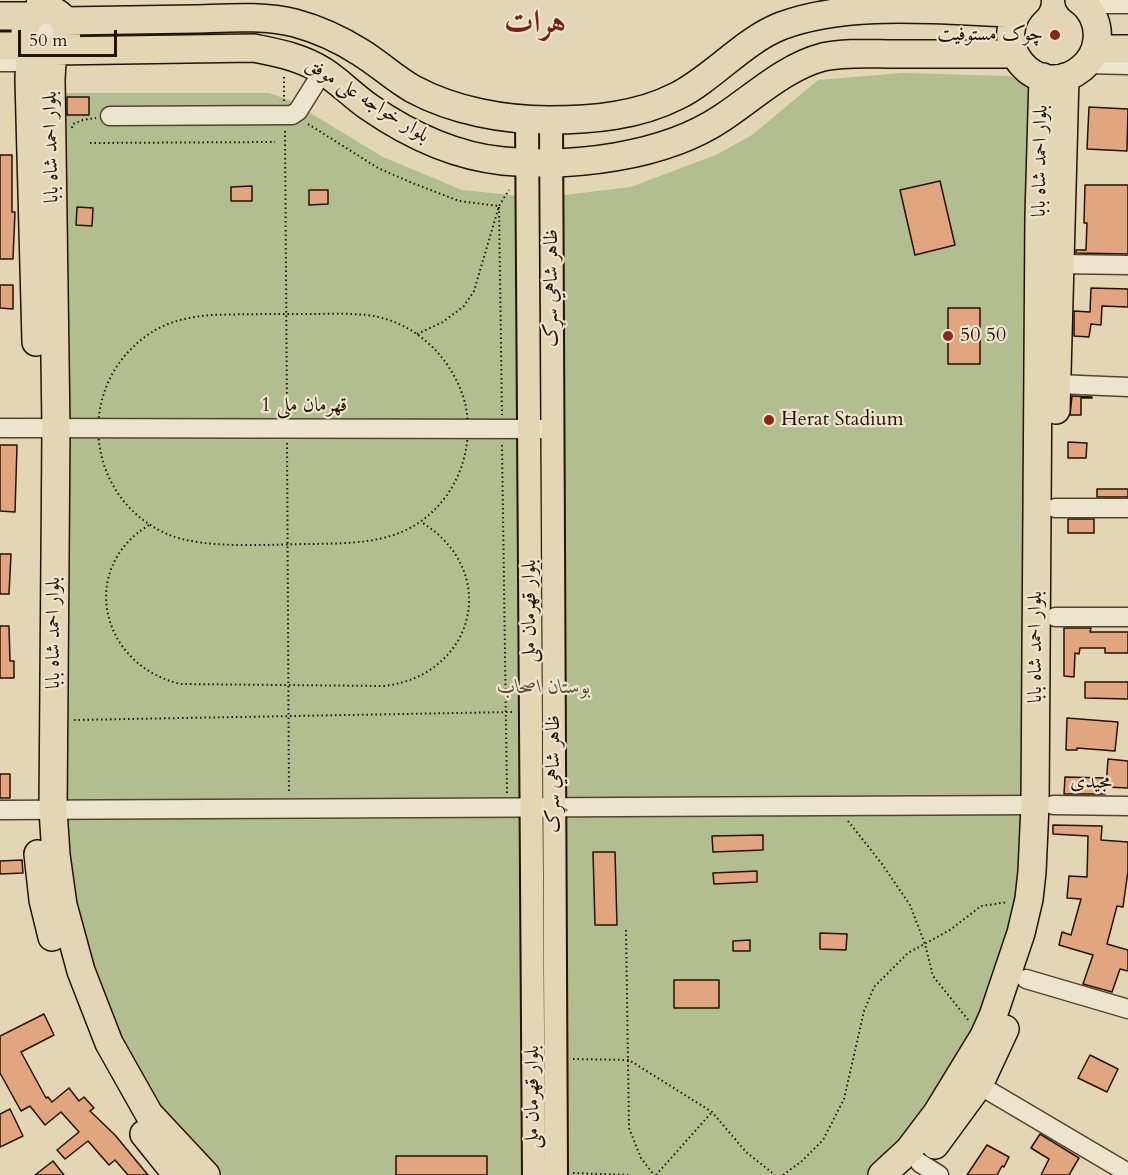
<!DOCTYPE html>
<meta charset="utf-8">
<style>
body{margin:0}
#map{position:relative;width:1128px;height:1175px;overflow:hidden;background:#e3d6b4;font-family:Cardo,serif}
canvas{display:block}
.scale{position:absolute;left:18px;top:30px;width:99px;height:27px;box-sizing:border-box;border:3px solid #261200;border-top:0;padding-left:8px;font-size:18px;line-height:21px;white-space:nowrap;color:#261200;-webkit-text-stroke:4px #ede4ce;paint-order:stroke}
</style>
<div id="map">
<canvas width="1128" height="1175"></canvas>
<div class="scale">50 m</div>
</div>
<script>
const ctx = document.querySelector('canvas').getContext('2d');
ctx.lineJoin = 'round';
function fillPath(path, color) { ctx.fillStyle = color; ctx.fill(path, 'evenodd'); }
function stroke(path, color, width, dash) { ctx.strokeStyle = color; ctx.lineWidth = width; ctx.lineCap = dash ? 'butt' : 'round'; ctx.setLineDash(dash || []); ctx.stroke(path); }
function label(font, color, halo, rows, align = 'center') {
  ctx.font = font + ' Cardo,Amiri,serif'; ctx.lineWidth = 4.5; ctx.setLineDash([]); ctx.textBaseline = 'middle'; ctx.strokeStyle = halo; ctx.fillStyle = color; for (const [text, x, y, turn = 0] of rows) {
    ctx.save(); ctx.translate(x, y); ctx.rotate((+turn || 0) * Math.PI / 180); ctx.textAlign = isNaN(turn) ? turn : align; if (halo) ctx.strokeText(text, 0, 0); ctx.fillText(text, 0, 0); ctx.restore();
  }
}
fillPath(new Path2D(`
 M 902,73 L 1010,76 L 1028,87 L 1032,109 L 1029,828 L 1017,935 L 959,1071 L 874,1175 L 223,1175 L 156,1106 L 118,1038 L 66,892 L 59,93 L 269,93 L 289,100 L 383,157 L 462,190 L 540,198 L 631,187 L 718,154 L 752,135 L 818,80 Z`), '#b2be8f');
const building = new Path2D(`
 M 67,97 L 89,97 L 89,115 L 67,115 Z
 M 1089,107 L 1128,109 L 1127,151 L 1087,149 Z
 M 0,155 L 12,155 L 12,212 L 15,212 L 13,259 L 0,259 Z
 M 940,181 L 955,245 L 915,255 L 900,190 Z
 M 1085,185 L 1128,185 L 1128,254 L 1076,253 L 1076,250 L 1086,250 L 1087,223 L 1084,223 Z
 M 252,186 L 252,201 L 231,201 L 231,187 Z
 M 309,190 L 328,190 L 328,204 L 309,205 Z
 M 77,207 L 93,208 L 92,226 L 76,225 Z
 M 0,285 L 13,285 L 13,309 L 0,308 Z
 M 1091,288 L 1128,289 L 1128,307 L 1102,306 L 1101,325 L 1091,324 L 1089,337 L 1074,336 L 1074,311 L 1090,312 Z
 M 948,308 L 980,308 L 980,364 L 948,364 Z
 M 1072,396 L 1092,397 L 1092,398 L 1081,398 L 1081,415 L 1070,415 Z
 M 1068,442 L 1087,443 L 1086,458 L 1068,458 Z
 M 0,445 L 17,445 L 15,512 L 0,511 Z
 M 1097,489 L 1128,489 L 1128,497 L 1097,497 Z
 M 1068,519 L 1094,519 L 1094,533 L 1068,533 Z
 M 0,554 L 11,554 L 9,594 L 0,594 Z
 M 0,626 L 9,626 L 10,661 L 14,661 L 14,678 L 0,678 Z
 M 1064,628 L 1091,628 L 1090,632 L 1128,632 L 1128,653 L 1105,653 L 1105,648 L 1080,648 L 1079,654 L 1075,653 L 1074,677 L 1064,676 Z
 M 1085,682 L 1128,682 L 1128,699 L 1085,698 Z
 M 1067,718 L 1118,722 L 1115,751 L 1077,748 L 1077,750 L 1066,750 Z
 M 1108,759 L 1128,761 L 1128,788 L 1106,787 Z
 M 0,774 L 10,774 L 10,798 L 0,798 Z
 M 1065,777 L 1105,778 L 1105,794 L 1064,794 Z
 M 1053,825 L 1102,826 L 1101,840 L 1128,842 L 1128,871 L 1123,907 L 1117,906 L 1107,944 L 1128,950 L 1128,971 L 1120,969 L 1112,992 L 1083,984 L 1093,955 L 1059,945 L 1062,932 L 1071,935 L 1081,899 L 1067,898 L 1069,876 L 1087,877 L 1088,836 L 1053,834 Z
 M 763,835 L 763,850 L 713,852 L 712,836 Z
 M 593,852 L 615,852 L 617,925 L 595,925 Z
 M 22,860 L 23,873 L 0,874 L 0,861 Z
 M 757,871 L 757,882 L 714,884 L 713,873 Z
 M 820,933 L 847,934 L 846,950 L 820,949 Z
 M 750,940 L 750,951 L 733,951 L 733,941 Z
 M 674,980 L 719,980 L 719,1008 L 674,1008 Z
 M 44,1014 L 54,1035 L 21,1052 L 46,1098 L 48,1097 L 52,1102 L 69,1088 L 79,1101 L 84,1097 L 94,1108 L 90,1111 L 115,1135 L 148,1175 L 128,1175 L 115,1160 L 109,1165 L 88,1141 L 65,1159 L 57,1150 L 79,1132 L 61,1112 L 45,1125 L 30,1106 L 21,1111 L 0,1073 L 0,1036 Z
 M 1090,1055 L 1118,1069 L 1107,1092 L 1078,1078 Z
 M 10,1109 L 23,1136 L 0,1147 L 0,1114 Z
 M 1040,1134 L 1079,1158 L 1069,1175 L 1041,1175 L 1049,1159 L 1031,1148 Z
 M 987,1145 L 1009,1157 L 1004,1167 L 1002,1166 L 997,1175 L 967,1175 Z
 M 396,1156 L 487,1156 L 487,1175 L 396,1175 Z
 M 53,1161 L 64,1175 L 35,1175 Z`);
fillPath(building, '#e1a57f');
stroke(building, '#261200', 1.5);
const minor = new Path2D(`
 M 36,0 L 45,31
 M 1084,4 L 1128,4
 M 0,62 L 40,62
 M 1086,64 L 1128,65
 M 110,116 L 292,115 L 298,111 L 323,71
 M 1060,264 L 1128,265
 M 1057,384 L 1128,387
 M 0,428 L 553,429
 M 1055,508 L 1128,508
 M 1055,617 L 1128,617
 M 1053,805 L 1128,806
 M 0,810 L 1035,805
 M 1026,979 L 1128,1009
 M 979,1085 L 1128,1173
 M 920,1163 L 939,1175`);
const major = new Path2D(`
 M 527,120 L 534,1175
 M 551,120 L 556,1175`);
const highway = new Path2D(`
 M 1027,1 C 983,41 1037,105 1082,68 C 1090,61 1096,51 1097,40 C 1099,25 1092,9 1079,0
 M25 31a21 21 0 1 1 42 0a21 21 0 1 1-42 0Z
 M 0,16 L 31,16
 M 64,21 C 108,20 152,20 195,19 C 229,18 263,15 295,23 C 317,29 341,40 360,52 C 378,63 394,78 413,89 C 454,111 504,120 549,120 C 592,120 638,116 677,96 C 713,78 743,41 781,26 C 851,0 942,11 1016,13
 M 0,46 L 30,46 L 29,80 L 36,342
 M 1095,49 L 1128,49
 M 1056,410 L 1065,77
 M 38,854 L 43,900 L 52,937
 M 144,1134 L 177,1175
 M 935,1145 L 979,1085 L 1005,1029
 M 206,1175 L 149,1114 L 109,1043 L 81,971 L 63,905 L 56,855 L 53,810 L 56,429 L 51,79 L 52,62 L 54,51 L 254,48 C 278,53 301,57 323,71 C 339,81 353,96 369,107 C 408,134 454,156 503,161 C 571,168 664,157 722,118 C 754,97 785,67 823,57 C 846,52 872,54 895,54 C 935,54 974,54 1014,54
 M 882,1175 L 909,1150 L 937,1113 L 984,1036 L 993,1016 L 1021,933 L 1029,899 L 1032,872 L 1035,805 L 1039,216 L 1043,77`);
stroke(minor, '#55432d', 21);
stroke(major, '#261200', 26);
stroke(highway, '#261200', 30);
stroke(new Path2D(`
 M 284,77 L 284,101
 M 308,124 L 378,168 L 410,182 L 459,201 L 499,206 L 502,415
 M 72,128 L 73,124 L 83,120 L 96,118
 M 285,131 L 287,413
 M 90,143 L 275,142
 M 211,315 C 243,314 275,314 307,314 C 326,314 347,313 367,315 C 414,321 450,355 464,399 C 473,431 466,468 447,495 C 412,543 366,543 312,544 C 271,544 203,550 167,534 C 84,497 74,385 149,334 C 168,321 189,317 211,315 Z
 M 417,334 L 443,322 L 464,306 L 474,291 L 499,206 L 509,190
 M 287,443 L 289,794
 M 502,445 L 507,793
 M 149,525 C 77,569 101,666 181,684 L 384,686 C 476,675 501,570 421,522
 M 74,720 L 512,712
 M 848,821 L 882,864 L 910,905 L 925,944 L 933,976 L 969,1021
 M 626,930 L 629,1128 L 641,1158 L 654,1175
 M 573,1059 L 629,1060 L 712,1112 L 746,1152 L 775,1175
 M 573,1173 L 630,1175
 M 656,1175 L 712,1112
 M 783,1175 L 802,1161 L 823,1140 L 844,1099 L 864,1011 L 874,987 L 908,953 L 950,930 L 981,906 L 1008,902`), '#261200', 2, [1.5, 3]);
stroke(minor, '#ede4ce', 18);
stroke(major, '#e3d6b4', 22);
stroke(highway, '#e3d6b4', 27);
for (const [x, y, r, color] of [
 [1055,35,6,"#8f2418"],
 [948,336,6,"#8f2418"],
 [769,420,6,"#8f2418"]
]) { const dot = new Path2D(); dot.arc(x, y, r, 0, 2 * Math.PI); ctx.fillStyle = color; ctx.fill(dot); stroke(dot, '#ede4ce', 2); }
label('20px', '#261200', '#ede4ce', [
 ["چوک مستوفیت",1043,35,"right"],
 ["50 50",960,336],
 ["Herat Stadium",781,420]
], 'left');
label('20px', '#261200', '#ede4ce', [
 ["بلوار خواجه علی موفق",367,101,32],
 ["بلوار احمد شاه بابا",52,147,-91],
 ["بلوار احمد شاه بابا",1041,161,-89],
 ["ظاهر شاهي سړک",552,288,-90],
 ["قهرمان ملی 1",304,406],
 ["بلوار قهرمان ملی",530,611,-90],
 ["بلوار احمد شاه بابا",54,633,-90],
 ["بلوار احمد شاه بابا",1036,647,-90],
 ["ظاهر شاهي سړک",554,774,-90],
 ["مجیدی",1091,783,1],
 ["بلوار قهرمان ملی",533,1097,-90]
]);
label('italic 20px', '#574e32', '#ede4ce', [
 ["بوستان اصحاب",544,688]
]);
label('bold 32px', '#7a1f14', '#ede4ce', [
 ["هرات",535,25]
]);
</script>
